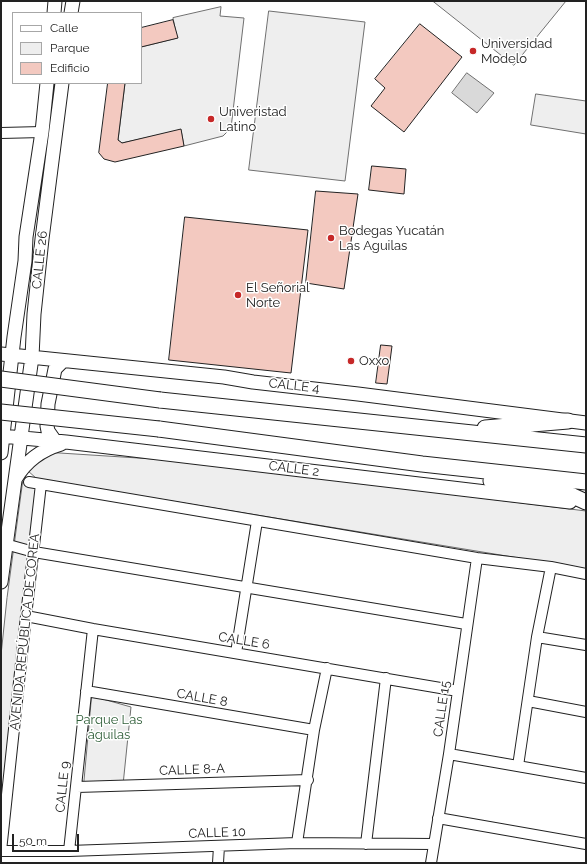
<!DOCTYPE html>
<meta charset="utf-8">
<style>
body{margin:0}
#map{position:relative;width:587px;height:864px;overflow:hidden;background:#fff;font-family:Raleway,sans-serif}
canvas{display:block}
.frame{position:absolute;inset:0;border:2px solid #222;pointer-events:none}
.legend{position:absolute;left:12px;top:12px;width:130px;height:72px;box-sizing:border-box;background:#fff;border:1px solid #a7a7a7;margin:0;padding:5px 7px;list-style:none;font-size:12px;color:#222}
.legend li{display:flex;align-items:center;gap:8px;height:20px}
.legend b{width:20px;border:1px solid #a7a7a7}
.scale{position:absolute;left:12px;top:834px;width:67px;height:18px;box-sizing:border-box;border:2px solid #222;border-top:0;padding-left:5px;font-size:12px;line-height:14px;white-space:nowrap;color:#222;-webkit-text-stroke:3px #fff;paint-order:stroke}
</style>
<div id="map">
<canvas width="587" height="864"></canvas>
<div class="frame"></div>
<ul class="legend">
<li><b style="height:5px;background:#fff"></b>Calle</li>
<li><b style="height:11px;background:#eee"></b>Parque</li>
<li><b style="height:11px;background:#f3c9c0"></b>Edificio</li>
</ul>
<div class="scale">50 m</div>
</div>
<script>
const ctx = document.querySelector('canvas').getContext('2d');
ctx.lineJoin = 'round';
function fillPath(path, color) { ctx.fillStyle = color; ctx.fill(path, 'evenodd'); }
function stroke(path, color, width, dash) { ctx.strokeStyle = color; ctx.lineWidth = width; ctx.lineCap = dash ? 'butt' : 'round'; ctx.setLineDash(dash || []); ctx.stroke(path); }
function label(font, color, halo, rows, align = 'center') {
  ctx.font = font + ' Raleway,sans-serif'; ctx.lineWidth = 3; ctx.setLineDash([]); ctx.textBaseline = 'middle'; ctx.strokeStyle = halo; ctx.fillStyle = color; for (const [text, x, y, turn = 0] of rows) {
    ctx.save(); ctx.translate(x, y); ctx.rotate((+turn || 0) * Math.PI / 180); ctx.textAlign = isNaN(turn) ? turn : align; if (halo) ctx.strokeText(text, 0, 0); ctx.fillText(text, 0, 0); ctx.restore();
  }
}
const green = new Path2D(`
 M 433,1 L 566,1 L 514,65 Z
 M 221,7 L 220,16 L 244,18 L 231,128 L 223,136 L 184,146 L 181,130 L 122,143 L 118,140 L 125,83 L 141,83 L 141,47 L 177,38 L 173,18 Z
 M 269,11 L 365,22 L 345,181 L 249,170 Z
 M 536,94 L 586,101 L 586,134 L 531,125 Z
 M 44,452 L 185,461 L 586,511 L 586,569 L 37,479 L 27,470 Z
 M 23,482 L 37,488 L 1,812 L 1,655 L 7,598 Z
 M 92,696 L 131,707 L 123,785 L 84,785 Z`);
fillPath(green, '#eee');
stroke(green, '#6f6f6f', 1);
const water = new Path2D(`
 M 467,73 L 494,93 L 477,113 L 452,93 Z`);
fillPath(water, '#d9d9d9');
stroke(water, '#6f6f6f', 1);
const building = new Path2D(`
 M 173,20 L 178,38 L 141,47 L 141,28 Z
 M 420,24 L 462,57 L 404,132 L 371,106 L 385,88 L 375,79 Z
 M 108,83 L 125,83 L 118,140 L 122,143 L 181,129 L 184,146 L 115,162 L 104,159 L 99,153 Z
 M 372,166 L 406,169 L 404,194 L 369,190 Z
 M 316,191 L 358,194 L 344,289 L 306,283 Z
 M 185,217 L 308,230 L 291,373 L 169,360 Z
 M 381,345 L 392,346 L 387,384 L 376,383 Z`);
fillPath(building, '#f3c9c0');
stroke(building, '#222', 1);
const minor = new Path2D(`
 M 1,133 L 42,132
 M 29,482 L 477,558 L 551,567 L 586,574
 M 5,544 L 34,552 L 466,624
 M 26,616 L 93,629 L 458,691
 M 537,637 L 586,645
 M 236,653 L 257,521
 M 86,691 L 314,730
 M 528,701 L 586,712
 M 449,754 L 586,778
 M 518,766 L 537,637 L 551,567
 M 77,787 L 308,780
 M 438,818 L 586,844
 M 297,843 L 314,730 L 327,668
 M 366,844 L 386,678
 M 1,851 L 69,851 L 297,843 L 434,844
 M 1,851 L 26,616 L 41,484
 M 69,851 L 93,629
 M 218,863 L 219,846
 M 431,863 L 449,754 L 477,558`);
const major = new Path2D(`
 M 54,13 L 55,1
 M 71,13 L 73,1
 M 1,354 L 224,377 L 253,382 L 358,394 L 586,423
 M 1,436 L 66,442 L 570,502
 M 55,441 L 48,431 L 47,426 L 48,404 L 55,369 L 63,361
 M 1,453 L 14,337 L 25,261 L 26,237 L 42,132 L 47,83
 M 16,478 C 26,461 41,450 61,444
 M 1,582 L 32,357 L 34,314 L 42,239 L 62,83`);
const highway = new Path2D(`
 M 160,400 L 586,445
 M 485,428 L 568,421
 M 159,429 L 422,464 L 586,482
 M 491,481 L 573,496 L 586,502`);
stroke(minor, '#222', 12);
stroke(major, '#222', 15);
stroke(highway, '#222', 17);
stroke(minor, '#fff', 10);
stroke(major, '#fff', 13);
stroke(highway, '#fff', 15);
const highwayBridge = new Path2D(`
 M 1,379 L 160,400
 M 1,412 L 159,429`);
stroke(highwayBridge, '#222', 17, []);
stroke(highwayBridge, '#fff', 15);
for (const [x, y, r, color] of [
 [473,51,4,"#c62828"],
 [211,119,4,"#c62828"],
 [331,238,4,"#c62828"],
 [238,295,4,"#c62828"],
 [351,361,4,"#c62828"]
]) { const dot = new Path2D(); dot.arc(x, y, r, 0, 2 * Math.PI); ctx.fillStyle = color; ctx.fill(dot); stroke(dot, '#fff', 1.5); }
label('13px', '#222', '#fff', [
 ["Universidad",481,44],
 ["Modelo",481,59],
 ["Univeristad",219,112],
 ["Latino",219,127],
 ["Bodegas Yucatán",339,231],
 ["Las Aguilas",339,246],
 ["El Señorial",246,288],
 ["Norte",246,303],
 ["Oxxo",359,361]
], 'left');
label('13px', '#222', '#fff', [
 ["CALLE 26",40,260,-84],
 ["CALLE 4",294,386,6],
 ["CALLE 2",294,469,7],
 ["AVENIDA REPÚBLICA DE COREA",25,632,-84],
 ["CALLE 6",244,641,9],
 ["CALLE 8",202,698,10],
 ["CALLE 15",442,709,-82],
 ["CALLE 8-A",192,770,-2],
 ["CALLE 9",63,787,-84],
 ["CALLE 10",217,833,-2]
]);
label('13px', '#2f5e38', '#fff', [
 ["Parque Las",109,720],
 ["águilas",109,735]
]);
</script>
